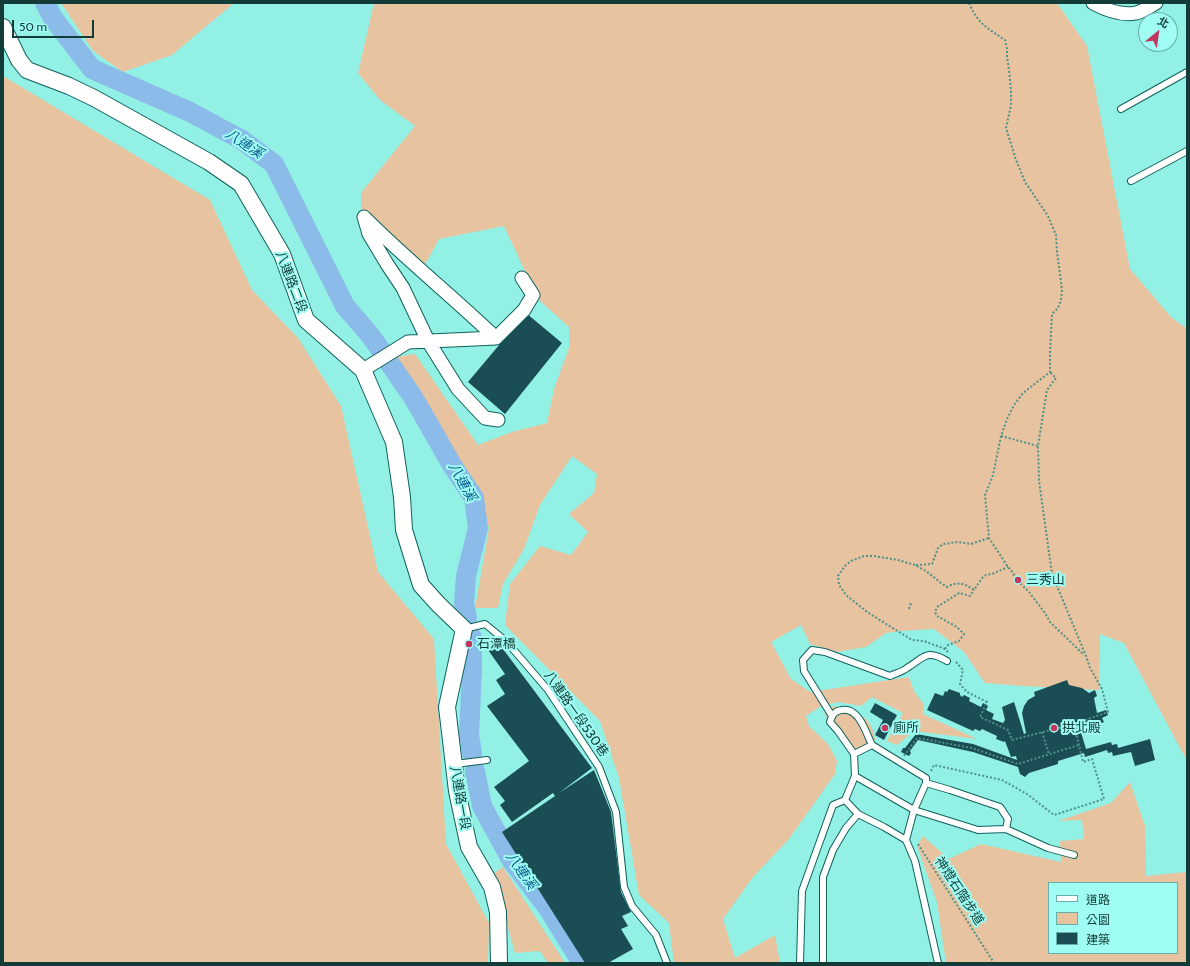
<!DOCTYPE html>
<meta charset="utf-8">
<style>
body{margin:0}
#map{position:relative;width:1190px;height:966px;overflow:hidden;background:#92f0e5;font-family:Cabin,"Noto Sans TC",sans-serif}
canvas{display:block}
.frame{position:absolute;inset:0;border:4px solid #133c38;pointer-events:none}
.legend{position:absolute;left:1048px;top:882px;width:130px;height:72px;box-sizing:border-box;background:#9ffdf3;border:1px solid #67b0a8;margin:0;padding:5px 7px;list-style:none;font-size:12px;color:#133c38}
.legend li{display:flex;align-items:center;gap:8px;height:20px}
.legend b{width:20px;border:1px solid #67b0a8}
.north{position:absolute;left:1138px;top:12px;width:40px;height:40px;box-sizing:border-box;background:#9ffdf3;border:1px solid #67b0a8;border-radius:50%;rotate:29deg;font-size:11px;font-weight:700;line-height:16px;text-align:center;color:#133c38}
.north::after{content:'';display:block;margin:auto;width:14px;height:18px;background:#c33561;clip-path:polygon(50% 0,100% 100%,50% 72%,0 100%)}
.scale{position:absolute;left:12px;top:20px;width:82px;height:18px;box-sizing:border-box;border:2px solid #133c38;border-top:0;padding-left:5px;font-size:12px;line-height:14px;white-space:nowrap;color:#133c38;-webkit-text-stroke:3px #9ffdf3;paint-order:stroke}
</style>
<div id="map">
<canvas width="1190" height="966"></canvas>
<div class="frame"></div>
<ul class="legend">
<li><b style="height:5px;background:#fff"></b>道路</li>
<li><b style="height:11px;background:#e7c39f"></b>公園</li>
<li><b style="height:11px;background:#1b4e54"></b>建築</li>
</ul>
<div class="north">北</div>
<div class="scale">50 m</div>
</div>
<script>
const ctx = document.querySelector('canvas').getContext('2d');
ctx.lineJoin = 'round';
function fillPath(path, color) { ctx.fillStyle = color; ctx.fill(path, 'evenodd'); }
function stroke(path, color, width, dash) { ctx.strokeStyle = color; ctx.lineWidth = width; ctx.lineCap = dash ? 'butt' : 'round'; ctx.setLineDash(dash || []); ctx.stroke(path); }
function label(font, color, halo, rows, align = 'center') {
  ctx.font = font + ' Cabin,"Noto Sans TC",sans-serif'; ctx.lineWidth = 4; ctx.setLineDash([]); ctx.textBaseline = 'middle'; ctx.strokeStyle = halo; ctx.fillStyle = color; for (const [text, x, y, turn = 0] of rows) {
    ctx.save(); ctx.translate(x, y); ctx.rotate((+turn || 0) * Math.PI / 180); ctx.textAlign = isNaN(turn) ? turn : align; if (halo) ctx.strokeText(text, 0, 0); ctx.fillText(text, 0, 0); ctx.restore();
  }
}
fillPath(new Path2D(`
 M 61,3 L 234,3 L 172,55 L 123,72 L 93,51 Z
 M 374,3 L 1057,3 L 1087,46 L 1130,269 L 1171,317 L 1187,329 L 1187,761 L 1124,643 L 1100,634 L 1099,690 L 1024,686 L 985,683 L 964,652 L 934,629 L 901,631 L 886,633 L 866,647 L 837,652 L 810,644 L 801,625 L 771,642 L 791,679 L 810,692 L 909,677 L 914,691 L 924,705 L 923,714 L 977,739 L 914,731 L 897,745 L 887,741 L 903,713 L 872,697 L 861,706 L 838,702 L 821,706 L 806,716 L 809,726 L 828,744 L 837,761 L 835,774 L 789,839 L 753,877 L 723,919 L 735,958 L 775,935 L 780,963 L 674,963 L 669,923 L 639,895 L 619,778 L 600,721 L 505,625 L 510,584 L 540,546 L 571,555 L 588,532 L 569,514 L 594,493 L 597,474 L 572,456 L 540,505 L 524,549 L 503,584 L 498,608 L 475,608 L 489,528 L 479,488 L 459,459 L 395,357 L 415,354 L 478,445 L 512,432 L 547,423 L 554,389 L 569,348 L 569,327 L 538,299 L 504,226 L 439,239 L 421,272 L 361,223 L 361,193 L 415,126 L 380,100 L 358,73 Z
 M 3,76 L 210,200 L 252,290 L 298,338 L 341,406 L 378,572 L 434,639 L 446,844 L 489,923 L 488,963 L 3,963 Z
 M 834,706 C 855,712 872,714 875,740 L 850,752 L 847,744 L 824,713 Z
 M 1130,782 L 1145,826 L 1146,876 L 1187,872 L 1187,963 L 946,963 L 937,902 L 917,846 L 923,836 L 949,859 L 981,844 L 1061,862 L 1060,841 L 1084,839 L 1082,820 L 1058,821 L 1111,803 ZM 1049,883 L 1177,883 L 1177,953 L 1049,953 Z
 M 503,867 L 565,963 L 548,963 L 540,951 L 515,953 L 493,874 Z`), '#e7c39f');
stroke(new Path2D(`
 M 45,3 L 53,18 L 92,69 L 190,112 L 242,140 L 274,164 L 345,306 L 370,335 L 380,349
 M 388,361 L 413,397 L 452,465 L 474,498 L 478,528 L 466,576 L 464,603 L 467,618
 M 472,637 L 472,671 L 469,735 L 472,753
 M 475,771 L 482,806 L 512,861 L 548,908 L 582,963`), '#8bbce9', 20);
fillPath(new Path2D(`
 M 526,313 L 562,343 L 505,414 L 468,382 Z
 M 497,641 L 592,768 L 559,793 L 594,770 L 611,812 L 621,892 L 631,912 L 622,916 L 628,926 L 621,929 L 633,949 L 608,963 L 585,963 L 502,832 L 555,796 L 553,793 L 512,822 L 500,805 L 505,801 L 494,787 L 529,761 L 487,706 L 505,694 L 496,680 L 505,674 L 486,647 Z
 M 1067,680 L 1069,685 L 1082,688 L 1089,693 L 1095,690 L 1097,696 L 1094,698 L 1097,713 L 1106,710 L 1108,715 L 1102,718 L 1104,722 L 1094,726 L 1095,731 L 1085,733 L 1084,728 L 1080,729 L 1086,749 L 1111,742 L 1112,745 L 1117,744 L 1118,748 L 1150,739 L 1155,760 L 1135,766 L 1131,752 L 1113,756 L 1112,752 L 1108,753 L 1107,750 L 1085,757 L 1084,753 L 1058,761 L 1058,764 L 1029,773 L 1025,777 L 1020,774 L 1018,767 L 973,752 L 918,740 L 910,751 L 911,753 L 909,756 L 901,752 L 903,748 L 905,748 L 916,734 L 973,744 L 1017,760 L 1016,756 L 1011,757 L 1005,741 L 1004,742 L 996,739 L 997,736 L 982,729 L 980,731 L 975,729 L 973,731 L 927,710 L 935,693 L 943,696 L 945,691 L 947,692 L 949,689 L 960,693 L 960,695 L 962,697 L 964,695 L 970,698 L 969,701 L 981,707 L 983,703 L 988,706 L 986,710 L 994,714 L 992,719 L 1003,723 L 1005,720 L 1002,707 L 1014,702 L 1024,734 L 1026,733 L 1022,713 L 1024,706 L 1028,700 L 1035,696 L 1034,692 Z
 M 875,703 L 897,715 L 884,740 L 875,735 L 883,720 L 870,712 Z`), '#1b4e54');
const service = new Path2D(`
 M 1121,109 L 1187,72
 M 1131,181 L 1187,151
 M 464,629 L 485,624 L 506,641 L 548,690 L 599,767 L 616,812 L 624,887 L 632,906 L 656,935 L 667,963
 M 832,716 L 804,671 L 803,660 L 812,650 L 825,652 L 890,676 C 896,673 902,672 907,668 C 925,657 926,649 947,661
 M 854,754 L 838,731 L 830,722 C 832,715 834,711 842,710 C 859,707 866,733 872,745
 M 455,764 L 487,760
 M 855,776 L 854,754 L 872,745 L 926,778 L 926,783 L 914,810 L 978,830 L 1006,829 L 1008,819 L 1000,807 L 950,790 L 926,783
 M 845,800 L 855,776 L 914,810 L 906,840
 M 1006,829 L 1048,848 L 1074,855
 M 800,963 L 802,891 L 833,805 L 845,800 L 858,814 L 884,827 L 906,840 L 915,861 L 938,963
 M 823,963 L 823,877 L 833,850 L 846,828 L 858,814`);
const minor = new Path2D(`
 M 1093,3 C 1106,10 1121,16 1136,13 C 1142,12 1150,6 1156,3
 M 364,217 L 369,234 L 387,264 L 403,288 L 428,341 L 458,389 L 485,418 L 498,420
 M 366,219 C 407,260 453,297 496,338
 M 363,370 L 408,342 L 496,338 L 524,310 L 533,295 L 522,278`);
const tertiary = new Path2D(`
 M 3,27 L 19,60 L 27,70 L 69,86 L 94,98 L 209,162 L 241,184 L 282,254 L 306,320 L 363,370 L 394,442 L 402,497 L 404,530 L 421,585 L 438,604 L 464,629 L 447,707 L 457,791 L 469,847 L 492,887 L 498,912 L 499,963`);
stroke(service, '#10605a', 8);
stroke(minor, '#10605a', 15);
stroke(tertiary, '#10605a', 18);
stroke(new Path2D(`
 M 969,3 C 978,24 987,28 1005,40 L 1007,49 L 1007,57 L 1009,70 L 1011,90 L 1011,105 L 1006,128 L 1016,160 L 1025,182 L 1048,216 L 1056,235 L 1057,252 L 1062,290 L 1061,300 L 1058,308 L 1052,314 L 1050,353 L 1050,372 L 1023,393 L 1014,405 L 1007,419 L 1001,436 L 993,475 L 985,495 L 987,517 L 989,538 L 1008,567 L 1011,570 L 1018,581 L 1029,592 L 1045,613 L 1050,622 L 1084,655
 M 1001,436 L 1038,446
 M 916,565 L 932,564 L 938,548 L 943,544 L 958,542 L 971,544 L 989,538
 M 909,609 L 911,603
 M 945,649 L 948,645 L 959,641 L 964,634 L 957,627 L 937,616 L 935,612 L 937,607 L 959,593 L 970,596 L 974,590
 M 948,652 L 945,649 L 924,641 L 912,640 L 867,612 L 846,595 L 839,585 L 838,576 L 845,566 L 851,561 L 864,556 L 874,556 L 898,560 L 915,565 L 926,571 L 941,583 L 947,587 C 958,581 964,583 974,590 L 982,578 L 986,575 L 992,574 L 1008,567
 M 956,662 L 963,670 L 960,684 L 967,692 L 987,702 L 980,717 L 1008,730 L 1012,740 L 1074,724 L 1108,712 L 1102,689 L 1090,668 L 1086,656 L 1052,574 L 1039,481 L 1038,446 L 1047,390 L 1056,378 L 1050,372
 M 1042,732 L 1049,754
 M 904,756 L 917,738 L 972,748 L 1018,764 L 1079,745
 M 931,771 L 934,765 L 1002,780 L 1027,794 L 1054,815 L 1104,799 L 1092,759 L 1083,762 L 1074,724
 M 918,844 L 994,963`), '#4f918a', 2, [2, 2]);
stroke(service, '#fff', 6);
stroke(minor, '#fff', 13);
stroke(tertiary, '#fff', 16);
for (const [x, y, r, color] of [
 [1018,580,4,"#c33561"],
 [469,644,4,"#c33561"],
 [885,728,4,"#c33561"],
 [1054,728,4,"#c33561"]
]) { const dot = new Path2D(); dot.arc(x, y, r, 0, 2 * Math.PI); ctx.fillStyle = color; ctx.fill(dot); stroke(dot, '#9ffdf3', 1.5); }
label('13px', '#133c38', '#9ffdf3', [
 ["八連路二段",291,282,69],
 ["八連路一段530巷",576,714,55],
 ["八連路一段",460,798,80],
 ["神燈石階步道",959,891,57]
]);
label('13px', '#133c38', '#9ffdf3', [
 ["三秀山",1026,580],
 ["石潭橋",477,644],
 ["廁所",893,728],
 ["拱北殿",1062,728]
], 'left');
label('italic 14px', '#0c5a91', '#9ffdf3', [
 ["八連溪",244,144,33],
 ["八連溪",462,482,61],
 ["八連溪",521,871,55]
]);
</script>
